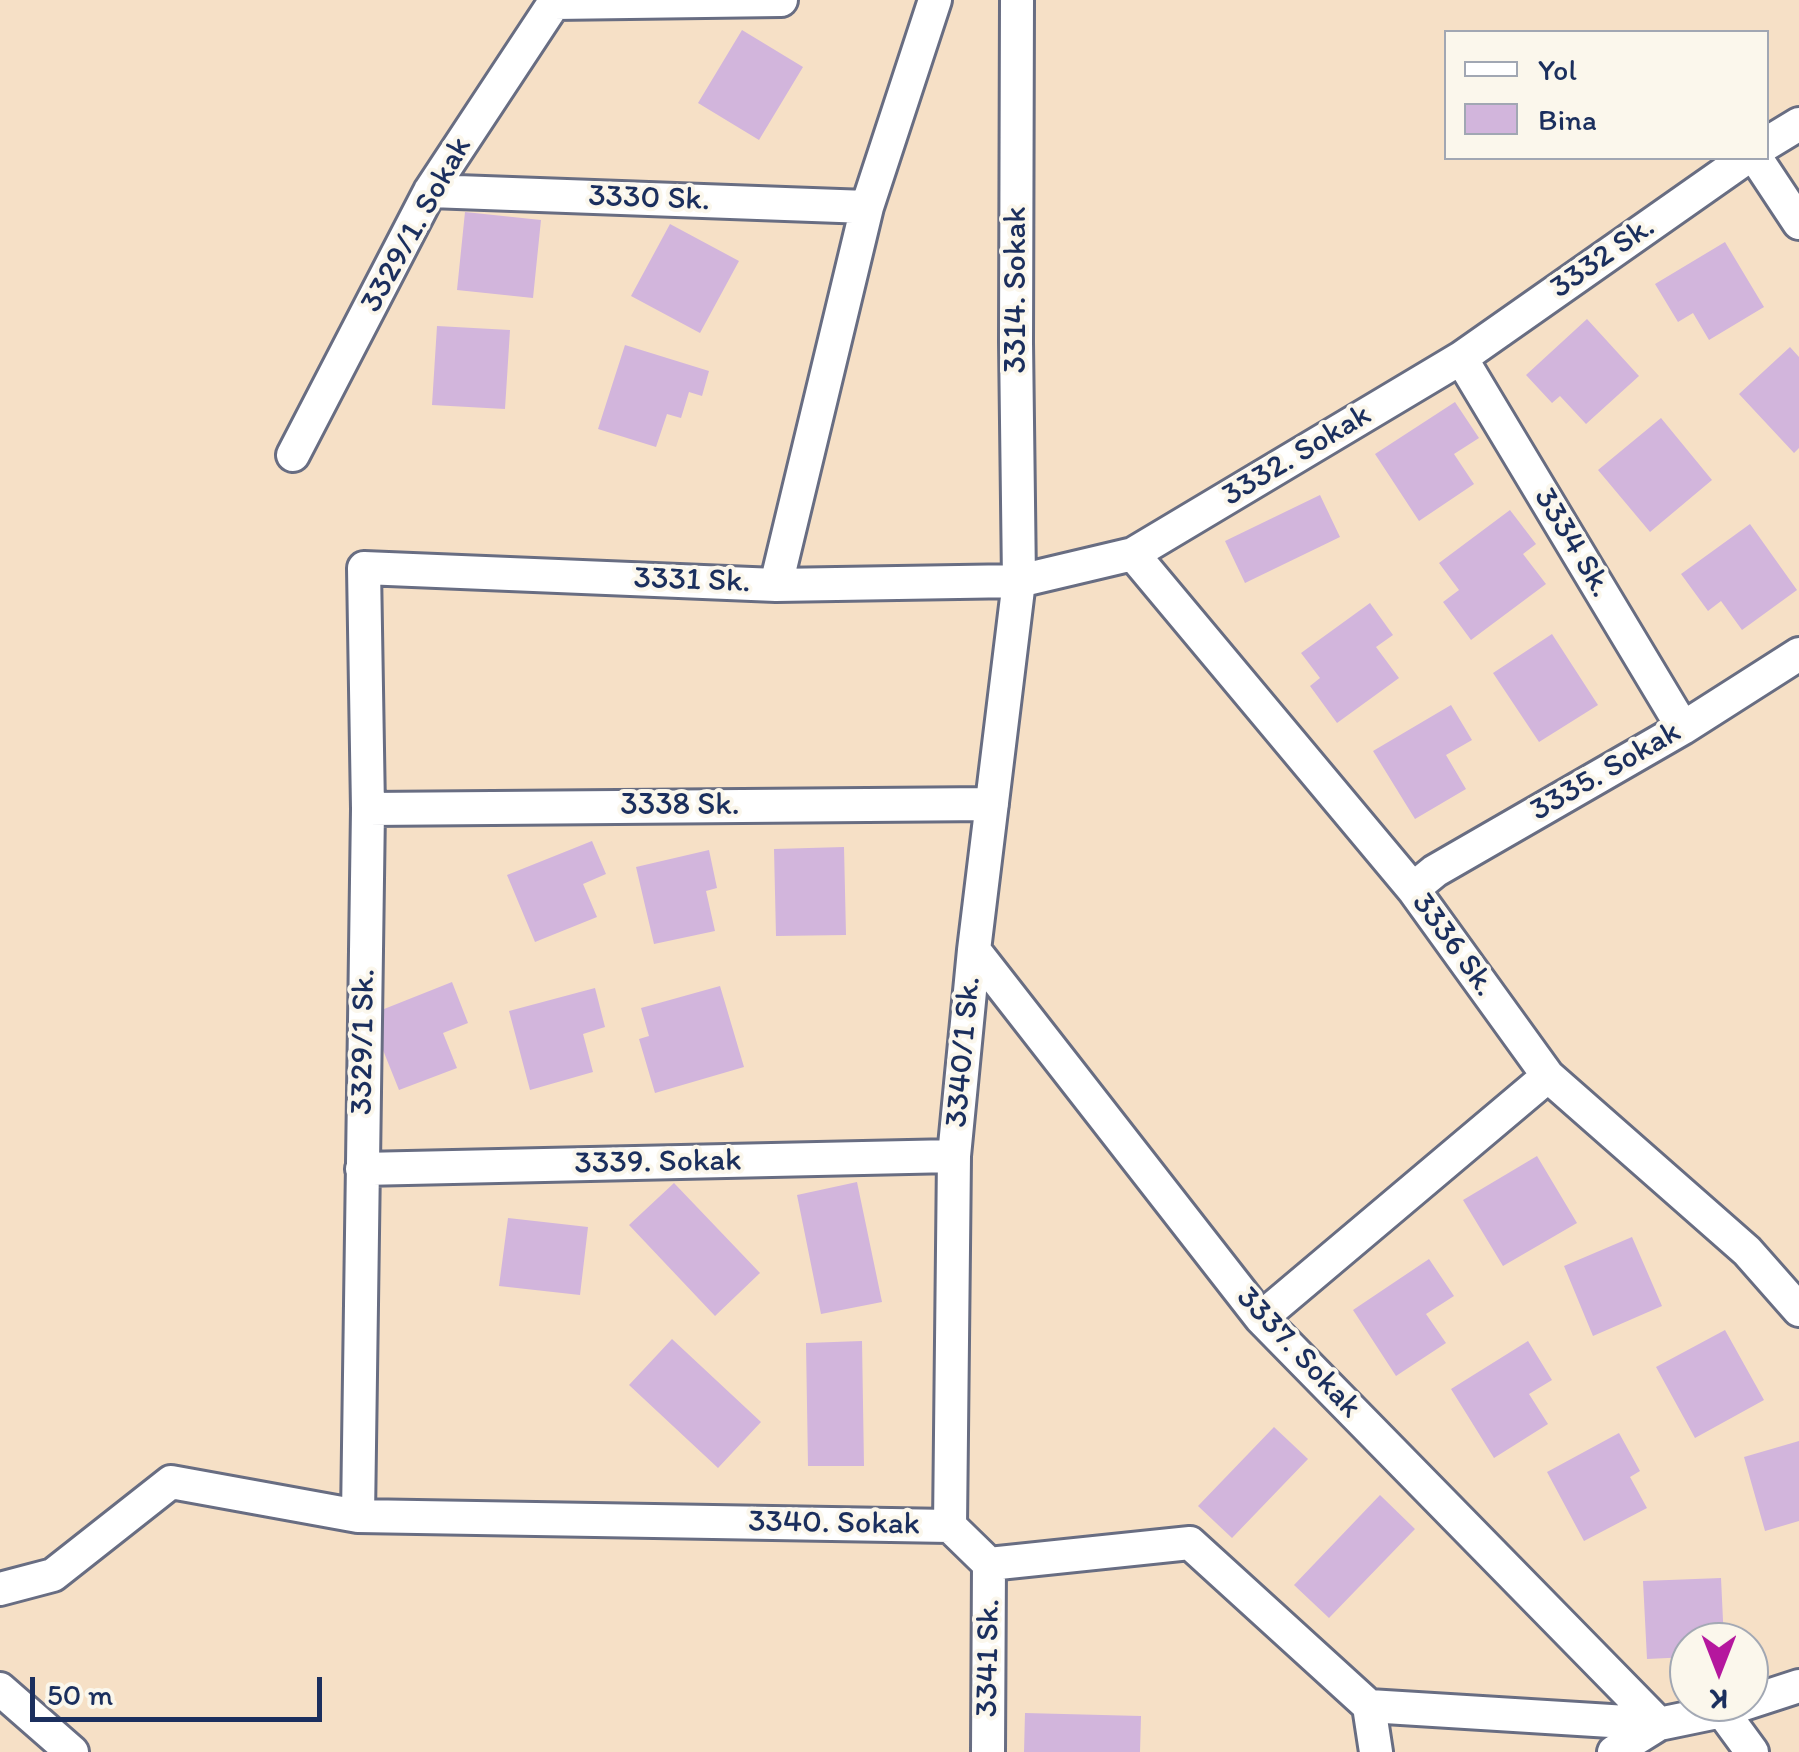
<!DOCTYPE html>
<style>
body{margin:0}
#map{position:relative;width:1799px;height:1752px;overflow:hidden;background:#f6e0c6;font-family:Itim,sans-serif}
canvas{display:block}
.legend{position:absolute;left:1444px;top:30px;width:325px;height:130px;box-sizing:border-box;background:#fbf7ec;border:2px solid #a1a7b3;margin:0;padding:12px 18px;list-style:none;font-size:30px;color:#1b2f5e}
.legend li{display:flex;align-items:center;gap:20px;height:50px}
.legend b{width:50px;border:2px solid #a1a7b3}
.north{position:absolute;left:1669px;top:1622px;width:100px;height:100px;box-sizing:border-box;background:#fbf7ec;border:2px solid #a1a7b3;border-radius:50%;rotate:180deg;font-size:28px;font-weight:700;line-height:40px;text-align:center;color:#1b2f5e}
.north::after{content:'';display:block;margin:auto;width:35px;height:45px;background:#b5179e;clip-path:polygon(50% 0,100% 100%,50% 72%,0 100%)}
.scale{position:absolute;left:30px;top:1677px;width:292px;height:45px;box-sizing:border-box;border:5px solid #1b2f5e;border-top:0;padding-left:12px;font-size:30px;line-height:35px;white-space:nowrap;color:#1b2f5e;-webkit-text-stroke:8px #fbf7ec;paint-order:stroke}
</style>
<div id="map">
<canvas width="1799" height="1752"></canvas>
<ul class="legend">
<li><b style="height:12px;background:#fff"></b>Yol</li>
<li><b style="height:28px;background:#d2b5dc"></b>Bina</li>
</ul>
<div class="north">K</div>
<div class="scale">50 m</div>
</div>
<script>
const ctx = document.querySelector('canvas').getContext('2d');
ctx.lineJoin = 'round';
function fillPath(path, color) { ctx.fillStyle = color; ctx.fill(path, 'evenodd'); }
function stroke(path, color, width, dash) { ctx.strokeStyle = color; ctx.lineWidth = width; ctx.lineCap = dash ? 'butt' : 'round'; ctx.setLineDash(dash || []); ctx.stroke(path); }
function label(font, color, halo, rows, align = 'center') {
  ctx.font = font + ' Itim,sans-serif'; ctx.lineWidth = 8; ctx.setLineDash([]); ctx.textBaseline = 'middle'; ctx.strokeStyle = halo; ctx.fillStyle = color; for (const [text, x, y, turn = 0] of rows) {
    ctx.save(); ctx.translate(x, y); ctx.rotate((+turn || 0) * Math.PI / 180); ctx.textAlign = isNaN(turn) ? turn : align; if (halo) ctx.strokeText(text, 0, 0); ctx.fillText(text, 0, 0); ctx.restore();
  }
}
fillPath(new Path2D(`
 M 742,30 L 803,67 L 759,140 L 698,103 Z
 M 465,212 L 541,220 L 533,298 L 457,290 Z
 M 670,224 L 739,261 L 700,333 L 631,296 Z
 M 1725,242 L 1764,307 L 1709,340 L 1693,313 L 1678,322 L 1655,284 Z
 M 1587,319 L 1639,376 L 1586,424 L 1560,396 L 1552,403 L 1526,375 Z
 M 437,326 L 510,330 L 505,409 L 432,405 Z
 M 625,345 L 709,371 L 702,396 L 689,392 L 681,418 L 667,414 L 656,447 L 598,429 Z
 M 1790,347 L 1799,357 L 1799,448 L 1794,453 L 1739,394 Z
 M 1455,402 L 1479,438 L 1454,454 L 1474,484 L 1419,521 L 1375,454 Z
 M 1661,418 L 1712,480 L 1650,532 L 1598,470 Z
 M 1320,495 L 1340,537 L 1245,583 L 1225,541 Z
 M 1510,510 L 1536,544 L 1523,554 L 1546,584 L 1471,640 L 1443,602 L 1459,590 L 1439,563 Z
 M 1750,524 L 1797,590 L 1742,630 L 1721,601 L 1708,611 L 1681,574 Z
 M 1370,603 L 1393,635 L 1376,647 L 1399,678 L 1337,723 L 1310,686 L 1320,678 L 1301,653 Z
 M 1552,634 L 1598,705 L 1539,742 L 1493,673 Z
 M 1451,705 L 1472,740 L 1446,755 L 1466,789 L 1415,819 L 1373,751 Z
 M 592,841 L 606,874 L 583,884 L 597,917 L 535,942 L 507,875 Z
 M 844,847 L 846,935 L 776,936 L 774,849 Z
 M 709,850 L 717,888 L 706,891 L 715,931 L 654,944 L 636,867 Z
 M 452,982 L 468,1023 L 443,1033 L 457,1068 L 399,1090 L 369,1015 Z
 M 720,986 L 744,1067 L 655,1093 L 639,1039 L 649,1036 L 641,1008 Z
 M 595,988 L 605,1027 L 583,1034 L 593,1072 L 530,1090 L 509,1011 Z
 M 1537,1156 L 1577,1223 L 1503,1266 L 1463,1200 Z
 M 857,1182 L 882,1302 L 821,1314 L 797,1195 Z
 M 674,1183 L 760,1273 L 715,1316 L 629,1225 Z
 M 508,1218 L 588,1227 L 580,1295 L 499,1286 Z
 M 1632,1237 L 1662,1306 L 1593,1336 L 1564,1266 Z
 M 1429,1259 L 1454,1296 L 1426,1314 L 1446,1343 L 1396,1376 L 1353,1310 Z
 M 1725,1330 L 1764,1400 L 1695,1438 L 1656,1367 Z
 M 672,1339 L 761,1422 L 718,1468 L 629,1385 Z
 M 862,1341 L 864,1466 L 808,1466 L 806,1343 Z
 M 1528,1341 L 1552,1380 L 1529,1394 L 1548,1424 L 1494,1458 L 1451,1389 Z
 M 1274,1427 L 1308,1459 L 1232,1538 L 1198,1506 Z
 M 1619,1433 L 1640,1471 L 1630,1477 L 1647,1508 L 1584,1541 L 1547,1472 Z
 M 1799,1441 L 1799,1521 L 1765,1531 L 1744,1457 Z
 M 1380,1495 L 1415,1529 L 1329,1618 L 1294,1585 Z
 M 1721,1578 L 1724,1642 L 1689,1642 L 1689,1657 L 1647,1659 L 1643,1581 Z
 M 1025,1713 L 1141,1716 L 1140,1752 L 1024,1752 Z`), '#d2b5dc');
const minor = new Path2D(`
 M 1766,144 L 1799,124
 M 1756,158 L 1799,223
 M 430,191 L 867,207
 M 1461,358 L 1683,728
 M 293,455 L 430,191 L 554,3 L 781,0
 M 1133,554 L 1413,889 L 1548,1076 L 1747,1251 L 1799,1310
 M 776,585 L 867,207 L 935,0
 M 368,809 L 992,804
 M 1413,889 L 1435,871 L 1683,728 L 1799,654
 M 974,950 L 1261,1318 L 1659,1724 L 1614,1752
 M 362,1169 L 954,1156
 M 1261,1318 L 1548,1076
 M 358,1516 L 368,809 L 364,568 L 776,585 L 1019,581 L 1133,554 L 1461,358 L 1746,158
 M 950,1526 L 954,1156 L 974,950 L 1019,581 L 1016,342 L 1017,0
 M 0,1589 L 53,1575 L 171,1482 L 358,1516 L 950,1526 L 989,1564 L 1190,1543 L 1369,1706 L 1659,1724 L 1722,1711 L 1799,1686
 M 0,1689 L 72,1752
 M 1369,1706 L 1376,1752
 M 1722,1711 L 1752,1752
 M 988,1752 L 989,1564`);
stroke(minor, '#686d82', 38);
stroke(minor, '#fff', 32);
label('32px', '#1b2f5e', '#fbf7ec', [
 ["3330 Sk.",649,199,2],
 ["3329/1. Sokak",417,225,-61],
 ["3332 Sk.",1603,258,-35],
 ["3314. Sokak",1017,290,-90],
 ["3332. Sokak",1297,456,-31],
 ["3334 Sk.",1572,543,59],
 ["3331 Sk.",692,581,2],
 ["3335. Sokak",1606,772,-30],
 ["3338 Sk.",680,806],
 ["3336 Sk.",1453,945,54],
 ["3329/1 Sk.",364,1042,-89],
 ["3340/1 Sk.",964,1052,-85],
 ["3339. Sokak",658,1163,-1],
 ["3337. Sokak",1298,1353,47],
 ["3340. Sokak",834,1524,1],
 ["3341 Sk.",989,1658,-89]
]);
</script>
